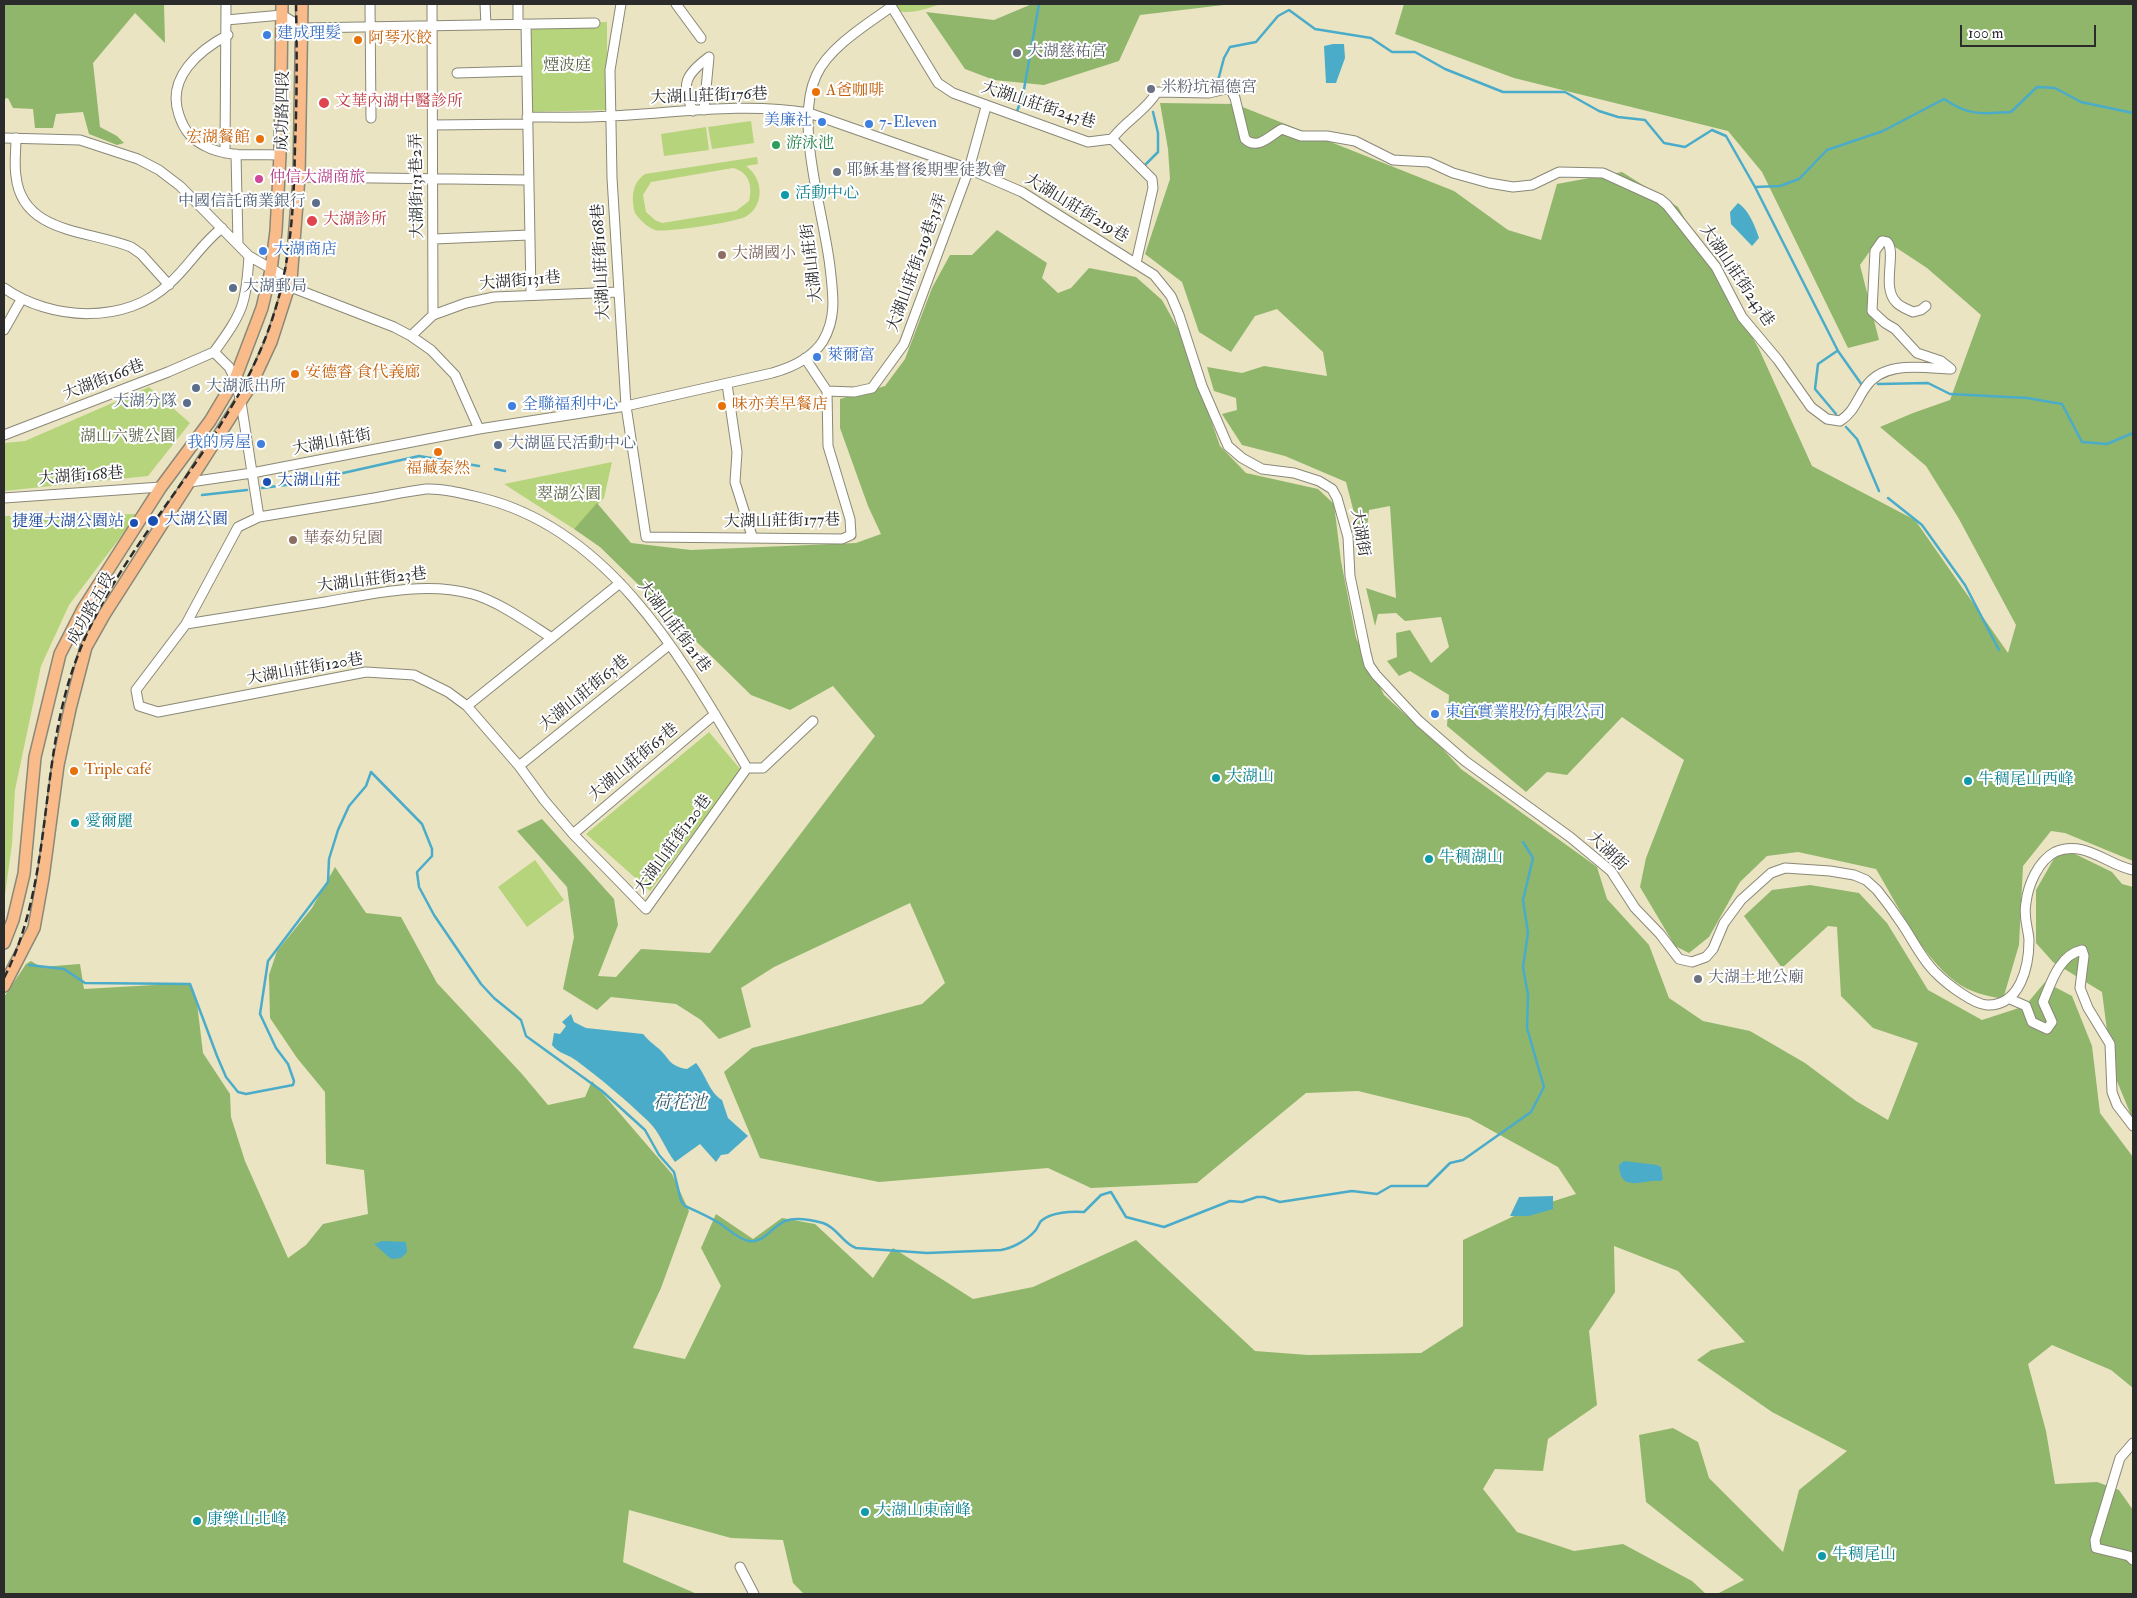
<!DOCTYPE html>
<meta charset="utf-8">
<style>
body{margin:0}
#map{position:relative;width:2137px;height:1598px;overflow:hidden;background:#eae4c3;font-family:"IM FELL Double Pica",serif}
canvas{display:block}
.frame{position:absolute;inset:0;border:5px solid #2b2b2b;pointer-events:none}
.scale{position:absolute;left:1960px;top:25px;width:136px;height:22px;box-sizing:border-box;border:2px solid #2b2b2b;border-top:0;padding-left:6px;font-size:15px;line-height:18px;white-space:nowrap;color:#2b2b2b;-webkit-text-stroke:4px #fff;paint-order:stroke}
</style>
<div id="map">
<canvas width="2137" height="1598"></canvas>
<div class="frame"></div>
<div class="scale">100 m</div>
</div>
<script>
const ctx = document.querySelector('canvas').getContext('2d');
ctx.lineJoin = 'round';
function fillPath(path, color) { ctx.fillStyle = color; ctx.fill(path, 'evenodd'); }
function stroke(path, color, width, dash) { ctx.strokeStyle = color; ctx.lineWidth = width; ctx.lineCap = dash ? 'butt' : 'round'; ctx.setLineDash(dash || []); ctx.stroke(path); }
function label(font, color, halo, rows, align = 'center') {
  ctx.font = font + ' "IM FELL Double Pica","Noto Serif TC",serif'; ctx.lineWidth = 4; ctx.setLineDash([]); ctx.textBaseline = 'middle'; ctx.strokeStyle = halo; ctx.fillStyle = color; for (const [text, x, y, turn = 0] of rows) {
    ctx.save(); ctx.translate(x, y); ctx.rotate((+turn || 0) * Math.PI / 180); ctx.textAlign = isNaN(turn) ? turn : align; if (halo) ctx.strokeText(text, 0, 0); ctx.fillText(text, 0, 0); ctx.restore();
  }
}
fillPath(new Path2D(`
 M 890,4 L 942,4 C 926,8 901,20 890,4 Z
 M 607,22 L 607,110 L 527,112 L 526,24 Z
 M 751,121 L 754,143 L 712,149 L 708,127 Z
 M 706,127 L 709,150 L 664,156 L 661,134 Z
 M 757,157 L 758,164 L 746,166 C 763,178 765,204 747,216 C 738,222 665,233 655,230 C 647,227 640,220 635,213 C 631,198 632,183 645,174 ZM 733,168 C 749,172 753,186 749,201 L 736,211 L 662,223 L 655,220 L 646,212 L 643,195 L 651,182 Z
 M 149,387 L 190,423 L 148,476 L 4,491 L 4,443 L 25,441 Z
 M 612,462 L 604,498 L 574,529 L 504,484 Z
 M 138,514 L 69,605 L 41,666 L 15,790 L 12,844 L 4,902 L 4,516 Z
 M 709,732 L 741,770 L 650,891 L 586,834 Z
 M 535,860 L 564,900 L 527,927 L 498,887 Z`), '#b6d47b');
fillPath(new Path2D(`
 M 4,4 L 164,4 L 165,43 L 135,13 L 93,63 L 100,127 L 117,136 L 124,143 L 117,145 L 89,134 L 83,112 L 56,114 L 53,128 L 35,128 L 33,109 L 13,108 L 8,98 L 4,99 Z
 M 1032,4 L 1232,4 L 1140,15 L 1119,61 L 1044,85 L 994,80 L 965,69 L 926,12 L 994,20 Z
 M 1404,4 L 2133,4 L 2133,861 L 2065,833 L 2051,831 L 2023,866 L 2019,945 L 2003,999 C 1987,996 1969,992 1956,982 C 1920,955 1899,907 1876,869 L 1798,852 L 1767,856 L 1740,882 L 1709,937 L 1689,953 L 1675,946 L 1640,887 L 1646,858 L 1684,760 L 1622,717 L 1567,775 L 1547,772 L 1526,792 L 1447,726 L 1449,695 L 1410,671 L 1399,676 L 1387,661 L 1397,657 L 1396,633 L 1410,630 L 1431,663 L 1449,647 L 1441,617 L 1405,621 L 1396,613 L 1378,614 L 1375,626 L 1366,588 L 1396,598 L 1390,506 L 1369,510 L 1364,554 L 1358,556 L 1358,528 L 1346,482 L 1285,456 L 1242,445 L 1222,414 L 1237,410 L 1236,398 L 1214,391 L 1207,367 L 1242,373 L 1264,366 L 1327,376 L 1323,352 L 1277,309 L 1255,316 L 1231,352 L 1199,332 L 1182,282 L 1145,254 L 1170,179 L 1168,149 L 1160,103 L 1235,104 L 1454,191 L 1508,230 L 1541,240 L 1557,184 L 1622,172 L 1678,207 L 1759,349 L 1812,466 L 1915,520 L 2008,653 L 2016,625 L 1959,519 L 1926,466 L 1880,427 L 1913,413 L 1950,400 L 1981,315 L 1927,268 L 1880,237 L 1860,265 L 1879,340 L 1848,348 L 1762,172 L 1728,131 L 1514,78 L 1395,34 Z
 M 997,230 L 1047,263 L 1042,278 L 1058,293 L 1071,288 L 1089,268 L 1136,277 L 1162,300 L 1181,334 L 1220,446 L 1246,473 L 1318,489 L 1334,504 L 1341,561 L 1356,638 L 1384,695 L 1441,747 L 1461,769 L 1597,867 L 1607,899 L 1649,945 L 1669,998 L 1703,1021 L 1750,1031 L 1805,1063 L 1856,1101 L 1888,1120 L 1918,1043 L 1873,1028 L 1841,996 L 1837,927 L 1828,926 L 1782,968 L 1744,916 L 1772,890 L 1810,885 L 1859,893 L 1887,923 L 1928,990 L 1982,1020 L 2025,1006 L 2045,982 L 2072,996 L 2092,1046 L 2100,1113 L 2133,1157 L 2133,1388 L 2111,1370 L 2052,1345 L 2028,1364 L 2046,1431 L 2055,1484 L 2097,1482 L 2119,1490 L 2133,1510 L 2133,1594 L 1717,1594 L 1744,1580 L 1646,1502 L 1639,1435 L 1673,1428 L 1698,1442 L 1709,1478 L 1783,1552 L 1799,1490 L 1847,1451 L 1772,1412 L 1697,1360 L 1711,1350 L 1745,1342 L 1678,1271 L 1614,1246 L 1615,1292 L 1589,1331 L 1597,1405 L 1548,1439 L 1543,1471 L 1495,1469 L 1483,1489 L 1517,1532 L 1574,1551 L 1623,1544 L 1692,1581 L 1706,1594 L 804,1594 L 793,1583 L 783,1540 L 731,1538 L 629,1510 L 623,1562 L 697,1594 L 4,1594 L 4,997 L 26,964 L 31,961 L 41,967 L 80,964 L 84,989 L 190,983 L 197,1003 L 203,1053 L 230,1094 L 231,1117 L 245,1161 L 288,1258 L 306,1245 L 323,1224 L 368,1214 L 364,1170 L 326,1164 L 325,1092 L 297,1058 L 270,1018 L 269,975 L 277,951 L 312,908 L 335,867 L 366,913 L 401,917 L 437,983 L 522,1074 L 548,1105 L 585,1097 L 592,1081 L 672,1174 L 689,1211 L 661,1288 L 633,1348 L 685,1359 L 721,1286 L 701,1248 L 716,1214 L 753,1239 L 782,1218 L 815,1224 L 873,1278 L 893,1248 L 973,1299 L 1033,1287 L 1136,1240 L 1255,1351 L 1308,1355 L 1421,1353 L 1463,1326 L 1463,1240 L 1529,1209 L 1576,1194 L 1558,1167 L 1469,1118 L 1358,1091 L 1306,1093 L 1197,1183 L 1091,1188 L 1048,1168 L 879,1182 L 760,1158 L 724,1072 L 752,1048 L 922,1004 L 945,983 L 910,903 L 774,967 L 741,988 L 751,1027 L 719,1039 L 701,1020 L 676,1004 L 611,997 L 597,1010 L 563,989 L 574,937 L 567,887 L 517,831 L 542,819 L 614,899 L 618,925 L 598,976 L 616,977 L 641,949 L 710,953 L 875,736 L 833,686 L 790,710 L 751,695 L 600,547 L 574,529 L 597,503 L 631,543 L 691,550 L 856,543 L 881,534 L 868,506 L 840,428 L 840,399 L 885,386 L 905,359 L 932,288 L 950,255 L 972,255 Z
 M 2073,853 L 2112,872 L 2122,884 L 2133,887 L 2133,1120 L 2112,1069 L 2102,992 L 2053,962 L 2036,943 L 2036,890 L 2056,855 Z`), '#90b66b');
fillPath(new Path2D(`
 M 1333,44 L 1344,44 L 1345,58 L 1336,83 L 1326,83 L 1324,46 Z
 M 1738,203 C 1749,210 1755,226 1759,238 L 1752,246 L 1731,224 L 1730,212 Z
 M 571,1014 L 574,1022 L 586,1028 L 643,1034 C 648,1040 652,1043 658,1048 C 670,1058 668,1066 687,1069 L 696,1063 C 706,1075 709,1092 722,1100 L 728,1118 L 748,1136 L 728,1154 L 721,1155 L 716,1162 L 700,1144 L 675,1162 C 665,1149 660,1132 648,1121 C 626,1100 601,1079 577,1061 C 568,1054 559,1054 552,1045 L 554,1033 L 560,1034 L 566,1026 L 562,1022 Z
 M 1624,1161 L 1657,1165 L 1661,1167 L 1663,1179 L 1661,1181 C 1643,1179 1620,1194 1619,1165 Z
 M 1553,1196 L 1553,1209 L 1529,1216 L 1510,1216 L 1519,1197 Z
 M 382,1241 L 406,1242 L 407,1252 L 401,1258 L 391,1259 L 374,1244 Z`), '#4bacca');
stroke(new Path2D(`
 M 1192,88 L 1216,88 L 1224,58 L 1230,47 L 1256,42 L 1278,16 L 1289,10 L 1315,29 L 1371,38 L 1392,52 L 1415,52 L 1445,69 L 1503,92 L 1565,92 L 1599,111 L 1618,117 L 1645,120 L 1664,143 L 1685,147 L 1712,130 L 1726,136 L 1755,187 L 1780,186 L 1799,179 L 1827,150 L 1883,131 L 1944,99 C 1969,116 1982,114 2011,112 L 2037,87 L 2055,88 L 2081,102 L 2133,113
 M 1016,114 L 1023,95 L 1039,4
 M 1144,166 L 1158,152 L 1158,133 L 1153,112
 M 1755,187 L 1838,351 L 1862,385
 M 1878,384 L 1928,383 L 1950,394 L 2027,398 L 2062,404 L 2082,442 L 2107,444 L 2133,433
 M 1836,414 L 1815,389 L 1818,364 L 1837,351
 M 1846,427 L 1857,439 L 1879,491
 M 495,469 L 505,471
 M 262,488 L 294,484 L 419,456 L 479,466
 M 202,495 L 247,490
 M 1888,498 L 1922,525 L 1965,585 L 1999,650
 M 29,965 L 64,969 L 85,983 L 190,984 L 217,1056 L 226,1077 L 238,1092 L 246,1094 L 293,1085 L 294,1081 L 288,1064 L 276,1048 L 260,1014 L 268,961 L 328,882 L 329,859 L 338,830 L 349,806 L 366,786 L 371,772 L 422,824 L 432,849 L 432,856 L 417,872 L 419,887 L 434,915 L 481,984 L 494,998 L 521,1020 L 526,1036 L 602,1091 L 645,1130 L 659,1155 L 674,1172 L 681,1201 L 685,1206 C 696,1211 708,1216 719,1223 C 729,1229 737,1239 749,1241 C 765,1243 771,1227 785,1221 C 795,1217 812,1220 823,1223 C 838,1228 842,1243 856,1248 L 927,1253 L 1001,1250 C 1013,1248 1027,1240 1035,1231 C 1038,1228 1039,1223 1041,1221 C 1051,1212 1072,1211 1084,1212 L 1101,1195 L 1111,1192 L 1126,1217 L 1164,1227 L 1230,1201 L 1242,1202 L 1257,1197 L 1264,1197 L 1280,1202 L 1352,1191 L 1377,1194 L 1391,1186 L 1427,1186 L 1450,1163 L 1463,1160 L 1531,1112 L 1544,1087 L 1527,1028 L 1528,995 L 1523,967 L 1528,933 L 1523,900 L 1533,858 L 1523,842`), '#4bacca', 2.5);
const minor = new Path2D(`
 M 370,4 L 371,118
 M 432,4 L 433,315
 M 485,4 L 486,25
 M 518,4 L 518,24
 M 621,4 L 610,70 L 612,178 L 626,406 L 646,537 L 842,539 L 851,535 L 850,519 L 828,446 L 827,391 L 805,358
 M 676,4 L 701,38
 M 890,4 L 938,83 L 953,93 L 1088,142 L 1112,139 C 1126,120 1145,112 1157,92 L 1209,93 L 1230,88 L 1235,98 L 1245,139 C 1258,151 1270,135 1282,129 L 1301,136 L 1327,136 L 1355,141 L 1393,160 L 1429,162 L 1453,173 L 1489,183 L 1513,187 L 1532,185 L 1559,172 L 1603,173 L 1660,199 L 1667,205 L 1716,267 L 1742,317 L 1778,360 L 1811,407 L 1827,419 L 1840,421 C 1854,412 1856,401 1865,388 C 1883,360 1922,368 1951,369 L 1941,361 L 1917,353 L 1895,329 L 1885,323 L 1872,311 L 1875,251 L 1882,241 L 1887,242 C 1897,252 1881,287 1896,302 C 1900,307 1907,309 1913,312 L 1921,310 L 1926,306
 M 226,20 L 282,15 L 303,28 L 595,23
 M 526,24 L 531,294
 M 228,35 C 199,50 166,78 179,115 C 184,130 191,139 205,146 C 227,158 256,154 280,155
 M 457,73 L 527,71
 M 704,110 L 709,57
 M 693,111 C 680,84 686,74 709,57
 M 527,117 C 555,117 583,118 611,116 C 676,113 744,102 809,113 L 969,169 L 1022,192 L 1154,275 L 1171,296 L 1179,315 L 1202,386 L 1228,446 L 1242,458 L 1262,469 L 1294,473 L 1319,481 L 1332,489 L 1337,498 L 1348,537 L 1350,576 L 1366,653 L 1369,665 L 1376,675 L 1419,721 L 1465,761 L 1570,837 L 1611,871 L 1635,908 L 1660,934 L 1679,959 L 1692,962 L 1706,957 L 1713,949 L 1724,923 L 1741,900 L 1771,873 L 1785,868 L 1830,871 L 1854,875 L 1866,880 L 1877,890 C 1886,901 1894,912 1902,924 C 1913,940 1922,960 1936,973 C 1947,984 1973,1004 1987,1005 C 2020,1006 2029,967 2029,940 C 2028,927 2023,917 2026,903 C 2028,885 2038,861 2055,852 C 2084,839 2107,865 2133,870
 M 433,125 L 527,124
 M 4,138 L 80,140 L 138,159 L 159,170 L 180,186 L 249,256 L 291,280 L 296,289 L 394,327 L 411,336 L 431,350 L 455,375 L 479,429
 M 16,138 C 16,151 14,164 16,176 C 22,234 89,230 131,247 L 141,254 L 169,285
 M 1112,139 L 1152,179 L 1153,188 L 1136,263
 M 225,153 L 226,4
 M 236,154 L 238,244
 M 299,177 L 528,180
 M 434,239 L 529,235
 M 249,256 C 246,305 243,312 214,352 L 229,367 L 235,379 L 241,402 L 259,517 L 238,527 L 186,624 L 136,690 L 139,706 L 158,712 L 366,672 L 414,675 L 448,692 L 467,706 L 519,766 L 544,800 L 573,834 L 646,909 L 747,768 L 763,768 L 813,721
 M 4,288 C 51,321 126,325 170,283 C 189,266 202,243 222,228
 M 4,330 L 21,300
 M 411,336 L 433,315 L 466,303 L 494,297 L 619,292
 M 727,384 L 737,452 L 735,482 L 752,536
 M 827,391 L 854,392 L 872,388 L 904,344 L 969,169 L 986,107
 M 4,435 L 168,372 L 214,352
 M 190,482 L 252,473 L 479,429 L 626,406 L 772,373 C 790,368 812,358 823,341 C 837,317 833,294 830,267 C 824,214 794,124 816,76 C 828,48 867,24 891,7
 M 4,498 L 161,487
 M 259,517 C 297,511 336,504 374,498 C 391,495 409,491 426,489 C 444,488 465,494 482,498 C 612,530 684,662 747,768
 M 186,624 C 232,617 279,609 325,602 C 372,594 425,581 472,594 C 496,600 530,624 552,638
 M 467,706 L 620,583
 M 519,766 L 669,645
 M 573,834 L 715,714
 M 2010,999 L 2026,1006 L 2032,1022 L 2047,1029 L 2052,1022 L 2043,1002 C 2051,983 2059,955 2082,950 L 2084,956 L 2080,988 L 2088,1008 L 2110,1044 L 2112,1092 L 2117,1105 L 2133,1126
 M 2133,1443 L 2120,1458 L 2095,1540 L 2096,1548 L 2129,1556 L 2133,1560
 M 740,1567 L 754,1594`);
const major = new Path2D(`
 M 4,943 L 13,920 L 24,874 L 35,757 L 60,654 L 83,609 L 161,487 L 210,421 L 235,379 L 262,308 L 271,270 L 276,231 L 280,155 L 282,4
 M 4,986 L 34,928 L 43,878 L 58,765 L 70,709 L 86,647 L 104,615 L 251,385 L 271,342 L 291,280 L 299,177 L 302,4`);
stroke(minor, '#8a8877', 11);
stroke(major, '#8a8877', 14);
stroke(minor, '#fff', 9);
stroke(major, '#fabb8b', 11);
stroke(new Path2D(`
 M 4,978 C 54,880 38,765 75,663 C 108,571 178,497 227,414 C 249,379 267,340 278,300 C 292,249 294,197 295,145 C 297,98 297,51 296,4`), '#2b2b2b', 2.5, [8, 4]);
for (const [x, y, r, color] of [
 [267,35,5,"#3f7fe0"],
 [358,40,5,"#e8710a"],
 [1017,53,5,"#6b7280"],
 [1151,89,5,"#6b7280"],
 [816,92,5,"#e8710a"],
 [324,103,6,"#e0444e"],
 [822,122,5,"#3f7fe0"],
 [869,124,5,"#3f7fe0"],
 [260,139,5,"#e8710a"],
 [776,145,5,"#2e9e5b"],
 [837,172,5,"#6b7280"],
 [259,179,5,"#d1479c"],
 [785,195,5,"#0f9aa8"],
 [316,203,5,"#5c6f8a"],
 [312,221,6,"#e0444e"],
 [263,251,5,"#3f7fe0"],
 [722,255,5,"#8d6e63"],
 [233,288,5,"#5c6f8a"],
 [817,357,5,"#3f7fe0"],
 [295,374,5,"#e8710a"],
 [196,388,5,"#5c6f8a"],
 [187,403,5,"#5c6f8a"],
 [512,406,5,"#3f7fe0"],
 [722,406,5,"#e8710a"],
 [261,444,5,"#3f7fe0"],
 [498,445,5,"#5c6f8a"],
 [438,452,5,"#e8710a"],
 [267,482,5,"#1a4fb4"],
 [153,521,6,"#1a4fb4"],
 [134,523,5,"#1a4fb4"],
 [293,540,5,"#8d6e63"],
 [1435,714,5,"#3f7fe0"],
 [74,771,5,"#e8710a"],
 [1216,778,5,"#0f9aa8"],
 [1968,781,5,"#0f9aa8"],
 [75,823,5,"#0f9aa8"],
 [1429,859,5,"#0f9aa8"],
 [1698,979,5,"#6b7280"],
 [865,1512,5,"#0f9aa8"],
 [197,1521,5,"#0f9aa8"],
 [1822,1556,5,"#0f9aa8"]
]) { const dot = new Path2D(); dot.arc(x, y, r, 0, 2 * Math.PI); ctx.fillStyle = color; ctx.fill(dot); stroke(dot, '#fff', 2); }
label('16px', '#366cbe', '#fff', [
 ["建成理髮",277,35],
 ["美廉社",812,122,"right"],
 ["7-Eleven",879,124],
 ["大湖商店",273,251],
 ["萊爾富",827,357],
 ["全聯福利中心",522,406],
 ["我的房屋",251,444,"right"],
 ["東宜實業股份有限公司",1445,714]
], 'left');
label('16px', '#c56008', '#fff', [
 ["阿琴水餃",368,40],
 ["A爸咖啡",826,92],
 ["宏湖餐館",250,139,"right"],
 ["安德睿 食代義廊",305,374],
 ["味亦美早餐店",732,406],
 ["福藏泰然",438,470,"center"],
 ["Triple café",84,771]
], 'left');
label('16px', '#5b616d', '#fff', [
 ["大湖慈祐宮",1027,53],
 ["米粉坑福德宮",1161,89],
 ["耶穌基督後期聖徒教會",847,172],
 ["大湖土地公廟",1708,979]
], 'left');
label('16px', '#555e43', '#fff', [
 ["煙波庭",567,67],
 ["湖山六號公園",128,438],
 ["翠湖公園",569,496]
]);
label('16px', '#2b2b2b', '#fff', [
 ["大湖山莊街176巷",709,97,-2],
 ["大湖山莊街243巷",1038,106,18],
 ["成功路四段",284,111,-89],
 ["大湖街131巷2弄",418,186,-91],
 ["大湖山莊街219巷",1076,209,31],
 ["大湖山莊街168巷",602,262,-93],
 ["大湖山莊街",813,263,-97],
 ["大湖山莊街219巷31弄",918,263,-70],
 ["大湖山莊街243巷",1736,276,56],
 ["大湖街131巷",520,282,-5],
 ["大湖街166巷",104,381,-21],
 ["大湖山莊街",332,443,-11],
 ["大湖街168巷",81,477,-4],
 ["大湖山莊街177巷",782,522,-1],
 ["大湖街",1359,533,80],
 ["大湖山莊街23巷",372,581,-7],
 ["成功路五段",92,609,-61],
 ["大湖山莊街21巷",673,627,53],
 ["大湖山莊街120巷",305,670,-10],
 ["大湖山莊街63巷",585,694,-39],
 ["大湖山莊街65巷",634,763,-40],
 ["大湖山莊街120巷",674,845,-54],
 ["大湖街",1607,852,44]
]);
label('16px', '#be3a42', '#fff', [
 ["文華內湖中醫診所",335,103],
 ["大湖診所",323,221]
], 'left');
label('16px', '#27864d', '#fff', [
 ["游泳池",786,145]
], 'left');
label('16px', '#b23c85', '#fff', [
 ["仲信大湖商旅",269,179]
], 'left');
label('16px', '#0d838f', '#fff', [
 ["活動中心",795,195],
 ["大湖山",1226,778],
 ["牛稠尾山西峰",1978,781],
 ["愛爾麗",85,823],
 ["牛稠湖山",1439,859],
 ["大湖山東南峰",875,1512],
 ["康樂山北峰",207,1521],
 ["牛稠尾山",1832,1556]
], 'left');
label('16px', '#4e5e75', '#fff', [
 ["中國信託商業銀行",306,203,"right"],
 ["大湖郵局",243,288],
 ["大湖派出所",206,388],
 ["大湖分隊",177,403,"right"],
 ["大湖區民活動中心",508,445]
], 'left');
label('16px', '#785e54', '#fff', [
 ["大湖國小",732,255],
 ["華泰幼兒園",303,540]
], 'left');
label('16px', '#164399', '#fff', [
 ["大湖山莊",277,482],
 ["大湖公園",164,521],
 ["捷運大湖公園站",124,523,"right"]
], 'left');
label('italic 18px', '#385f6b', '#fff', [
 ["荷花池",680,1104]
]);
</script>
